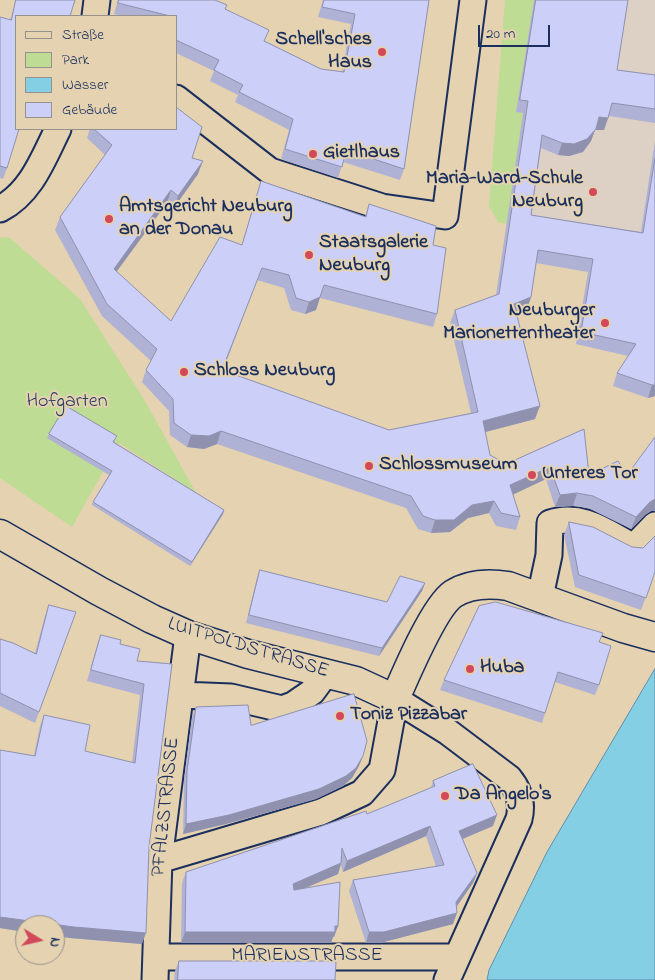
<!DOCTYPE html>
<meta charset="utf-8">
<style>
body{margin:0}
#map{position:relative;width:655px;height:980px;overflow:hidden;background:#e4d2b0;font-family:"Indie Flower",sans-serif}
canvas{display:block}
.legend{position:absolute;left:15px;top:15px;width:162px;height:115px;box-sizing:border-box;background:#e4d2b0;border:1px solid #94918f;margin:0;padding:6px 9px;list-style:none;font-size:15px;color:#1b2f5e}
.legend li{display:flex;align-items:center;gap:10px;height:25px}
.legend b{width:25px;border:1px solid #94918f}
.north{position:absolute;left:15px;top:915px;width:50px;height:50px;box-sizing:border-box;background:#e4d2b0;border:1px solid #94918f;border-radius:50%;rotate:99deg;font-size:14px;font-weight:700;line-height:20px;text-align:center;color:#1b2f5e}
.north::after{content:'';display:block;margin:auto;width:18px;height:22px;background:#d1495b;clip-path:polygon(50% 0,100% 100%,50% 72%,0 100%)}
.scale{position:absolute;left:478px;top:25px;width:72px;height:22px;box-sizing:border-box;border:2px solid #1b2f5e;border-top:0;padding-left:6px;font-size:15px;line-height:18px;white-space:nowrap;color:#1b2f5e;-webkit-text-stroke:4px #e4d2b0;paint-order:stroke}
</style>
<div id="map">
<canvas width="655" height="980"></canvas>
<ul class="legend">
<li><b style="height:6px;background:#e4d2b0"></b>Straße</li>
<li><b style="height:14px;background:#bedc94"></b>Park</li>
<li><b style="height:14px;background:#85cfe5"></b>Wasser</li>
<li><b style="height:14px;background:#cccff8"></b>Gebäude</li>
</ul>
<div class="north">N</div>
<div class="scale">20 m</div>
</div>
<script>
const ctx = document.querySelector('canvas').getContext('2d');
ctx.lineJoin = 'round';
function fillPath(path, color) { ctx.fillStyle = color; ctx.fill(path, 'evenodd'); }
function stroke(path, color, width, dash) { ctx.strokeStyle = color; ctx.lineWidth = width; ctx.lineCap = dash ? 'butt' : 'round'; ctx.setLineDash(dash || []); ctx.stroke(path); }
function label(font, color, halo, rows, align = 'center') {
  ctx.font = font + ' "Indie Flower",sans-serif'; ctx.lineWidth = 4; ctx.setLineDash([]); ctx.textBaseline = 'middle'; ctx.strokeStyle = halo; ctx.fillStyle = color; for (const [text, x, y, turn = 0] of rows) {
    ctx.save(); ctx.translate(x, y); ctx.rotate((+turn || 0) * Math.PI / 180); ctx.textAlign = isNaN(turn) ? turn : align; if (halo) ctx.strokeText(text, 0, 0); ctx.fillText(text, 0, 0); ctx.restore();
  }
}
fillPath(new Path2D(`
 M 626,0 L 655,0 L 655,362 L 576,344 L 585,288 L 610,275 L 522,261 L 538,145 L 558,155 L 569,156 L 583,152 Z`), '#ddd1c6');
fillPath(new Path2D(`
 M 505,0 L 534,0 L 516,112 L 523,113 L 507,224 L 498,222 L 489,206 Z
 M 0,237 L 10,238 L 80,299 L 145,401 L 196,493 L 119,443 L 72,527 L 0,478 Z`), '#bedc94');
const water = new Path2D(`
 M 655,669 L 655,980 L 487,980 L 489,970 L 547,852 Z`);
fillPath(water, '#85cfe5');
stroke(water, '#5b8faf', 1);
const minor = new Path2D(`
 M 95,16 L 97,0
 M 176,98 L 270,171 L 382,207 L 445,216 L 473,0
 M 0,209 C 31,193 43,159 58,129
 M 540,597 L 549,555 L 550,523 C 582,512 607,533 634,547 L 655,525
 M 181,695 L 231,697 L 282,709 L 293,705 L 312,692 L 326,673
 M 159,860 L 321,812 L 362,793 L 382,770 L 395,699 L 448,732 L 509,778 C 519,790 523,803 519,819 L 447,980
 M 157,957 L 457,957
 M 155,980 L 159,860 L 188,635`);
const major = new Path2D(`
 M 0,534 L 99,591 L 152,619 L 188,635 L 248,654 L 356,681 L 395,699 C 405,676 434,607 453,594 C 470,583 489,583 508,586 L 623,628 L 655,637`);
stroke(minor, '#1b2f5e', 29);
stroke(major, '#1b2f5e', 31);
stroke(minor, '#e4d2b0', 25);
stroke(major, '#e4d2b0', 28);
fillPath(new Path2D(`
 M 16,0 L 75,0 L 16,16 L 7,168 L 3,179 L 0,178 L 0,17 L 10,20 Z
 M 118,0 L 215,0 L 265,41 L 321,69 L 342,72 L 351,24 L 318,17 L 323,0 L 429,0 L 404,169 L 400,180 L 343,162 L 338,178 L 281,159 L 289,130 L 235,102 L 238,95 L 210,81 L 214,71 L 176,53 L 176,16 L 124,16 L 114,14 Z
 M 534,0 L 628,0 L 617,70 L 655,75 L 655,123 L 609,116 L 604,130 L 595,130 L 591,141 L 583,152 L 569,156 L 558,155 L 541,148 L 531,215 L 641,232 L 655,141 L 655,396 L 648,398 L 613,386 L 617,373 L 628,356 L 576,344 L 588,272 L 536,263 L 531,297 L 527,309 L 517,314 L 535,419 L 485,432 L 490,455 L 506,464 L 584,429 L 589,475 L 627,475 L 651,511 L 645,515 L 631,529 L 588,508 L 573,506 L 555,507 L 546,479 L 513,494 L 520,517 L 516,530 L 496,526 L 489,513 L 468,518 L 450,532 L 431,533 L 418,529 L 406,508 L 217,444 L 204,449 L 187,447 L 170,435 L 169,411 L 142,382 L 146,370 L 151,361 L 102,316 L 55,230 L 60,217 L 105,155 L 87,138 L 90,129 L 176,129 L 192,158 L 198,174 L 173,209 L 167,203 L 116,272 L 171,321 L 242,244 L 261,181 L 365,217 L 369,204 L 433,245 L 437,314 L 433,327 L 320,298 L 316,310 L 305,314 L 291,310 L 284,288 L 257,280 L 223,371 L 389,430 L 471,413 L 450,323 L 455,310 L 496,295 L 523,113 L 516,112 Z
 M 49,434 L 115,440 L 114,442 L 224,510 L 223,514 L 190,566 L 92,505 L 93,502 L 109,475 L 47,438 Z
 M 569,522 L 632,547 L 643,548 L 655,572 L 641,610 L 575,587 L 564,535 Z
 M 260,570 L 387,602 L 425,583 L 422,591 L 379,656 L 246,623 L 257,578 Z
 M 49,605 L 76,612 L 35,723 L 0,706 L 0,639 L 35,653 L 45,616 Z
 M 101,635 L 120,644 L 137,661 L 172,664 L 149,847 L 142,944 L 70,938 L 25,925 L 25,932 L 0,928 L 34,755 L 40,726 L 44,715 L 85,751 L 132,763 L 140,695 L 87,681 L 97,646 Z
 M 599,642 L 599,685 L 595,695 L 555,682 L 542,723 L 440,690 L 444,680 Z
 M 196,707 L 251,725 L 359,766 L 352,778 L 343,786 L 316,799 L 226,824 L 183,834 L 184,780 L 192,717 Z
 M 433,781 L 493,826 L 463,839 L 477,873 L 473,883 L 457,906 L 453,924 L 380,943 L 366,943 L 349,891 L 353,880 L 436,867 L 426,836 L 343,872 L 341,865 L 338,874 L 305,888 L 338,926 L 334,937 L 333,937 L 331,943 L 181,943 L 182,883 L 186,872 L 367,814 L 431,788 Z
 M 179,961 L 335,980 L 174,980 L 175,971 Z`), '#afb2d5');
fillPath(new Path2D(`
 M 599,117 L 608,118 L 604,130 L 595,130 L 591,141 L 583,152 L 569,156 L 558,155 L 562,143 Z
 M 203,161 L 198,174 L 173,209 L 178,196 Z
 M 171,190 L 167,203 L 109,282 L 114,269 Z
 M 320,297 L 316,310 L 305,314 L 309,302 Z
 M 531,297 L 527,309 L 510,316 L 514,304 Z
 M 652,385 L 655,385 L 655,396 L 648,398 Z
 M 540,406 L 535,419 L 478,434 L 483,421 Z
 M 221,431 L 217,444 L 204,449 L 187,447 L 191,435 Z
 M 550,467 L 546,479 L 506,498 L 510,485 Z
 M 577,493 L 573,506 L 555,507 L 560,495 Z
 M 655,499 L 655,511 L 651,511 L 645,515 L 631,529 L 636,517 L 650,502 Z
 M 494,501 L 489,513 L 468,518 L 450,532 L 431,533 L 435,520 L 472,505 Z
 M 224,510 L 223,514 L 190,566 L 192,562 Z
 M 425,583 L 422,591 L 379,656 L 382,648 Z
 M 363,756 L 359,766 L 352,778 L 343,786 L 316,799 L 226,824 L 183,834 L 186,824 Z
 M 497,815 L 493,826 L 455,842 L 459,831 Z
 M 430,826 L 426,836 L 343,872 L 347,861 Z
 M 341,863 L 338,874 L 289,895 L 293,884 Z
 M 477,873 L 473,883 L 452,913 L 456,902 Z
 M 457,913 L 453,924 L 380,943 L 366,943 L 369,932 Z
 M 0,917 L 146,933 L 142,944 L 70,938 L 55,936 L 55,925 L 25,925 L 25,932 L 0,928 Z
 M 338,926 L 334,937 L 333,937 L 331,943 L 181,943 L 185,932 Z`), '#8f91ae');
const building = new Path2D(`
 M 16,0 L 75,0 L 70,16 L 16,16 L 16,129 L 19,129 L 7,168 L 0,166 L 0,17 L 11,20 Z
 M 119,0 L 215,0 L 227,5 L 225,9 L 269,30 L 264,41 L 321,69 L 344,72 L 355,14 L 322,7 L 324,0 L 429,0 L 404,169 L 346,150 L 342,167 L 285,149 L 293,119 L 239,92 L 243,85 L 214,70 L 219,60 L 176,40 L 176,16 L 170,16 L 118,3 Z
 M 536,0 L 628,0 L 617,70 L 655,75 L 655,109 L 612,103 L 608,118 L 599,117 L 596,129 L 587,139 L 574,144 L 562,143 L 542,135 L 531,215 L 643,233 L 655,158 L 655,385 L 652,385 L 617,373 L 636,344 L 581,332 L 593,259 L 538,250 L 531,297 L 514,304 L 540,406 L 483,421 L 490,455 L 506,464 L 584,429 L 589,475 L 618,461 L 627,475 L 655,437 L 655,499 L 650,502 L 636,517 L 593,496 L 577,493 L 560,495 L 550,467 L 510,485 L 520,517 L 501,513 L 494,501 L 472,505 L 454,520 L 435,520 L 423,516 L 411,496 L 221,431 L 209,436 L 191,435 L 174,423 L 173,399 L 146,370 L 157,349 L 107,304 L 60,217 L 112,145 L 94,129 L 176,129 L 176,107 L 202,127 L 192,158 L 203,161 L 178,196 L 171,190 L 114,269 L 171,321 L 220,237 L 242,245 L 261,181 L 366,217 L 369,204 L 436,226 L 433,245 L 446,248 L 437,314 L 324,285 L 320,297 L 309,302 L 296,298 L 289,275 L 262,268 L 222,370 L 389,430 L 478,412 L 455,310 L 499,294 L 528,101 L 520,100 Z
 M 66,406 L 117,436 L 113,442 L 224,510 L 192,562 L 93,502 L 112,471 L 49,434 Z
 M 569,522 L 593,527 L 632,547 L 643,548 L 655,536 L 655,572 L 646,598 L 579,575 Z
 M 260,570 L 387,602 L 400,576 L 425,583 L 382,648 L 249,615 Z
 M 496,602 L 603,633 L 599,642 L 611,646 L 599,685 L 558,672 L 545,713 L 444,680 L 479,606 Z
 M 49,605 L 76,612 L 39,712 L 0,693 L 0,639 L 13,643 L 36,654 Z
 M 101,635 L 121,640 L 120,644 L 140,649 L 137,661 L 172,664 L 149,847 L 146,933 L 74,927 L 0,917 L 0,750 L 35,756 L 44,715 L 90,725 L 85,751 L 135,763 L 144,684 L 91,670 Z
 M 354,694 L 367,741 L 363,756 L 356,768 L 346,776 L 319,789 L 229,815 L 186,824 L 187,771 L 196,707 L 248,705 L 251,725 Z
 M 473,764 L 497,815 L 459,831 L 477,873 L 456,902 L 457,913 L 384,932 L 369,932 L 353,880 L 444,865 L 430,826 L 347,861 L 342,848 L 341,863 L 293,884 L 294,890 L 340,882 L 338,926 L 335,926 L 335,932 L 185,932 L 186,872 L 366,811 L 367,814 L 435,786 L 433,781 Z
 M 179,961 L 333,961 L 336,962 L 335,980 L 178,980 Z`);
fillPath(building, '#cccff8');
stroke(building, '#8f91ae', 1);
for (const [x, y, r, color] of [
 [382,52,5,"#d1495b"],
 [313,154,5,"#d1495b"],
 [593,192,5,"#d1495b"],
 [109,219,5,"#d1495b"],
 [309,255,5,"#d1495b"],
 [605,323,5,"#d1495b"],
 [184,372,5,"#d1495b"],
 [369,466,5,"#d1495b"],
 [532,475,5,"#d1495b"],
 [470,669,5,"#d1495b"],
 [340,716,5,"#d1495b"],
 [445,796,5,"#d1495b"]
]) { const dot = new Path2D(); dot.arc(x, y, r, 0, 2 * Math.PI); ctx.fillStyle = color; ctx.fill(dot); stroke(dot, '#e4d2b0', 2); }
label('bold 20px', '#1b2f5e', '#e4d2b0', [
 ["Schell'sches",372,41,"right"],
 ["Haus",372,64,"right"],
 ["Gietlhaus",323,154],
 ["Maria-Ward-Schule",583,180,"right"],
 ["Neuburg",583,203,"right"],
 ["Amtsgericht Neuburg",119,208],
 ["an der Donau",119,231],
 ["Staatsgalerie",319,244],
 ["Neuburg",319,267],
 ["Neuburger",595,312,"right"],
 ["Marionettentheater",595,335,"right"],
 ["Schloss Neuburg",194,372],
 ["Schlossmuseum",379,466],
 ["Unteres Tor",542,475],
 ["Huba",480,669],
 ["Toniz Pizzabar",350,716],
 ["Da Angelo's",455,796]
], 'left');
label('20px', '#2b4063', '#e4d2b0', [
 ["Hofgarten",67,403]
]);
label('20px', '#1b2f5e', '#e4d2b0', [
 ["LUITPOLDSTRASSE",248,649,17],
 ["PFALZSTRASSE",167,807,-84],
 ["MARIENSTRASSE",307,957]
]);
</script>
